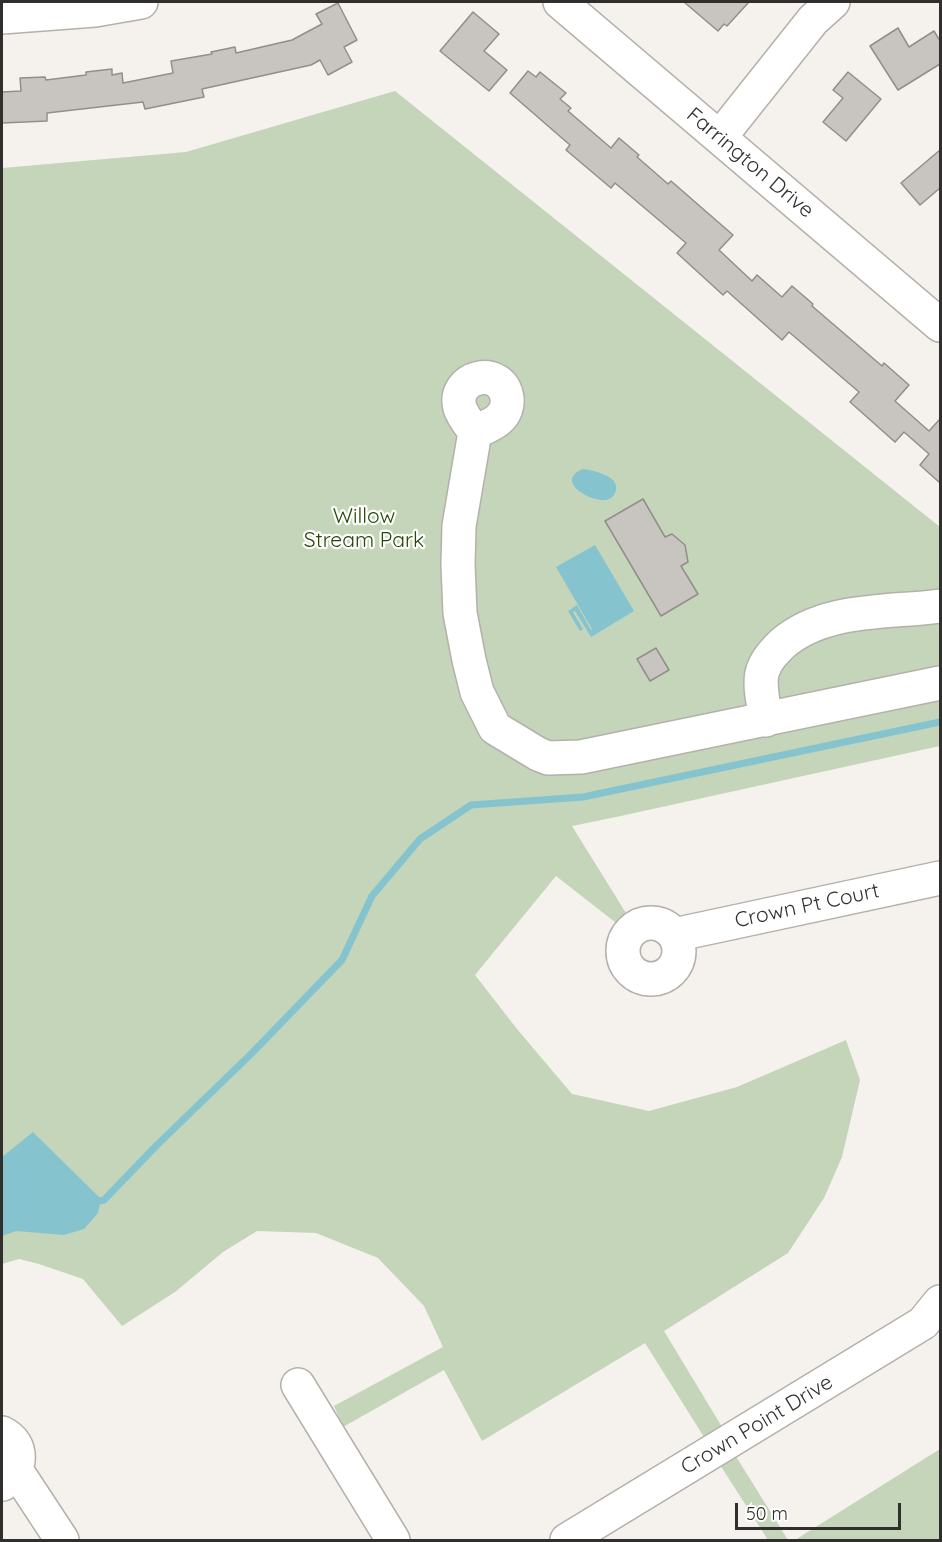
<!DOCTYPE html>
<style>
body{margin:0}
#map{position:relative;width:942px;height:1542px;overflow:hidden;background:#f5f1ec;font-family:Quicksand,sans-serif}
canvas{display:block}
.frame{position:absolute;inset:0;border:3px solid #312f2d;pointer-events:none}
.scale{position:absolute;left:735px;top:1503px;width:166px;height:27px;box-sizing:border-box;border:3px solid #312f2d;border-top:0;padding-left:8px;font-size:18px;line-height:21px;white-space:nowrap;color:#312f2d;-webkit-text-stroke:4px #fff;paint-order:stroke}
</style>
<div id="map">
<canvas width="942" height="1542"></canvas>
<div class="frame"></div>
<div class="scale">50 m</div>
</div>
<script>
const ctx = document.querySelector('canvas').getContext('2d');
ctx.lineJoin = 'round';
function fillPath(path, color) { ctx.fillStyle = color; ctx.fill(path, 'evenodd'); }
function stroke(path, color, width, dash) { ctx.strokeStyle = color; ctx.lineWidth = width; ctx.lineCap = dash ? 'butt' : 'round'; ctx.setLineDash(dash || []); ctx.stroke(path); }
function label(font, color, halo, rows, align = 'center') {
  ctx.font = font + ' Quicksand,sans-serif'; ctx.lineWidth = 4.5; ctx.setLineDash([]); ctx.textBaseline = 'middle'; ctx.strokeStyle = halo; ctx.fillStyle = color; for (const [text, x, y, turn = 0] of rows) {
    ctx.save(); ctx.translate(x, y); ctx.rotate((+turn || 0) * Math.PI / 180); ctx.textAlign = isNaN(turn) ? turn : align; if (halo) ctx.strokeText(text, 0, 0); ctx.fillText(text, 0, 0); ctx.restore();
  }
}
fillPath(new Path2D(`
 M 395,91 L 940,527 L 940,746 L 616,817 L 572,826 L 629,918 L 620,926 L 556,876 L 475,975 L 517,1029 L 572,1094 L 649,1111 L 737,1087 L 846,1040 L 860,1080 L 842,1157 L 824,1198 L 788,1253 L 664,1331 L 722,1427 L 704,1437 L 645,1343 L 482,1441 L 444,1370 L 343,1427 L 334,1406 L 443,1347 L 424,1306 L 378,1258 L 316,1233 L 257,1231 L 223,1252 L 175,1292 L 122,1326 L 83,1279 L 39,1264 L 19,1259 L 2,1264 L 2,168 L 186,152 Z
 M 940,1449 L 940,1540 L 795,1540 Z
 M 732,1450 L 788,1540 L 768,1540 L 717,1460 Z`), '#c4d5b9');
fillPath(new Path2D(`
 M 583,469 C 592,470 608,474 614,481 C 620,490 613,501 603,500 C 587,500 555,480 583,469 Z
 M 595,545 L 634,611 L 591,637 L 575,611 L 573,612 L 583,629 L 580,631 L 568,611 L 577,605 L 591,630 L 592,629 L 556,567 Z
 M 33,1132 L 101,1199 L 98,1213 L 84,1229 L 64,1235 L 16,1231 L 2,1236 L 2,1157 Z`), '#85c4ce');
stroke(new Path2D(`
 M 94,1202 L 104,1200 L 156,1146 L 252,1053 L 342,960 L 372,896 L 420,839 L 471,805 L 583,797 L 940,722`), '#85c4ce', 7);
const building = new Path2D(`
 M 684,2 L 749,2 L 727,26 L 724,24 L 718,31 Z
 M 338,3 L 357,40 L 344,47 L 352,62 L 328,75 L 320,60 L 311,65 L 202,89 L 204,97 L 145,109 L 143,102 L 47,113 L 47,121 L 2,123 L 2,92 L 21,91 L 20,78 L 45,77 L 46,80 L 86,75 L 86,72 L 112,69 L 112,75 L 122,73 L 123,83 L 173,73 L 171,61 L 212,54 L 211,52 L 235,47 L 236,53 L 292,40 L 322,24 L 316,14 Z
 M 473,12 L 499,34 L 484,51 L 507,70 L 489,91 L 440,51 Z
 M 898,28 L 909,47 L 934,31 L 940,41 L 940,64 L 898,90 L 870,46 Z
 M 528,71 L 536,77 L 540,72 L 566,93 L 560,99 L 571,108 L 568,111 L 611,148 L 619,138 L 639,155 L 637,157 L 668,184 L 671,181 L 733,235 L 719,250 L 752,281 L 757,275 L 782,297 L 792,286 L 813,304 L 812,306 L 882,366 L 884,363 L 909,385 L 895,401 L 929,431 L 940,419 L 940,483 L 920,465 L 929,454 L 904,432 L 895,442 L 850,402 L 859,392 L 789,332 L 782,340 L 727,291 L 723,295 L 677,253 L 686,243 L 615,183 L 611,188 L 566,150 L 570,145 L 510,93 Z
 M 848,72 L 881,99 L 846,141 L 823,122 L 843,98 L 833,90 Z
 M 940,150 L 940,188 L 920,205 L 901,183 Z
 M 643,499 L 665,537 L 672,534 L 685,545 L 688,562 L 681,566 L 698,594 L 661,616 L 605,521 Z
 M 656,648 L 669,670 L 650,681 L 637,659 Z`);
fillPath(building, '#c8c5c0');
stroke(building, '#928f8a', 1.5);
const minor = new Path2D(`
 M 560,2 L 940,325
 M 2,17 L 95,10 L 141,2
 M 720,137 L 813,20 L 833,2
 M 475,432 C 483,428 493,425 499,419 C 505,414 508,406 507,398 C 502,364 451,376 460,408 C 463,417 470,425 475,432 L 459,526 L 458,565 L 460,613 L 469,660 L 477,692 L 495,728 L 538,754 L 548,758 L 581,757 L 940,683
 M 766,720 C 764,706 758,683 763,670 C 767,659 774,652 782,644 C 824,607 889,613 940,606
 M623 951a28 28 0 1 1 56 0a28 28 0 1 1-56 0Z
 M 674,935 L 940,878
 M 298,1385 L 393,1540
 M 2,1433 C 25,1444 22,1471 3,1484
 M 16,1470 L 62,1540
 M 567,1540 L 923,1323 L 940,1302`);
stroke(minor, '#b4b1ac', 36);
stroke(minor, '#fff', 33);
label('21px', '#312f2d', '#fff', [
 ["Farrington Drive",750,163,40],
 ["Crown Pt Court",807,906,-12],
 ["Crown Point Drive",757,1425,-31]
]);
label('21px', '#274606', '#fff', [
 ["Willow",364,517],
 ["Stream Park",364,541]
]);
</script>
